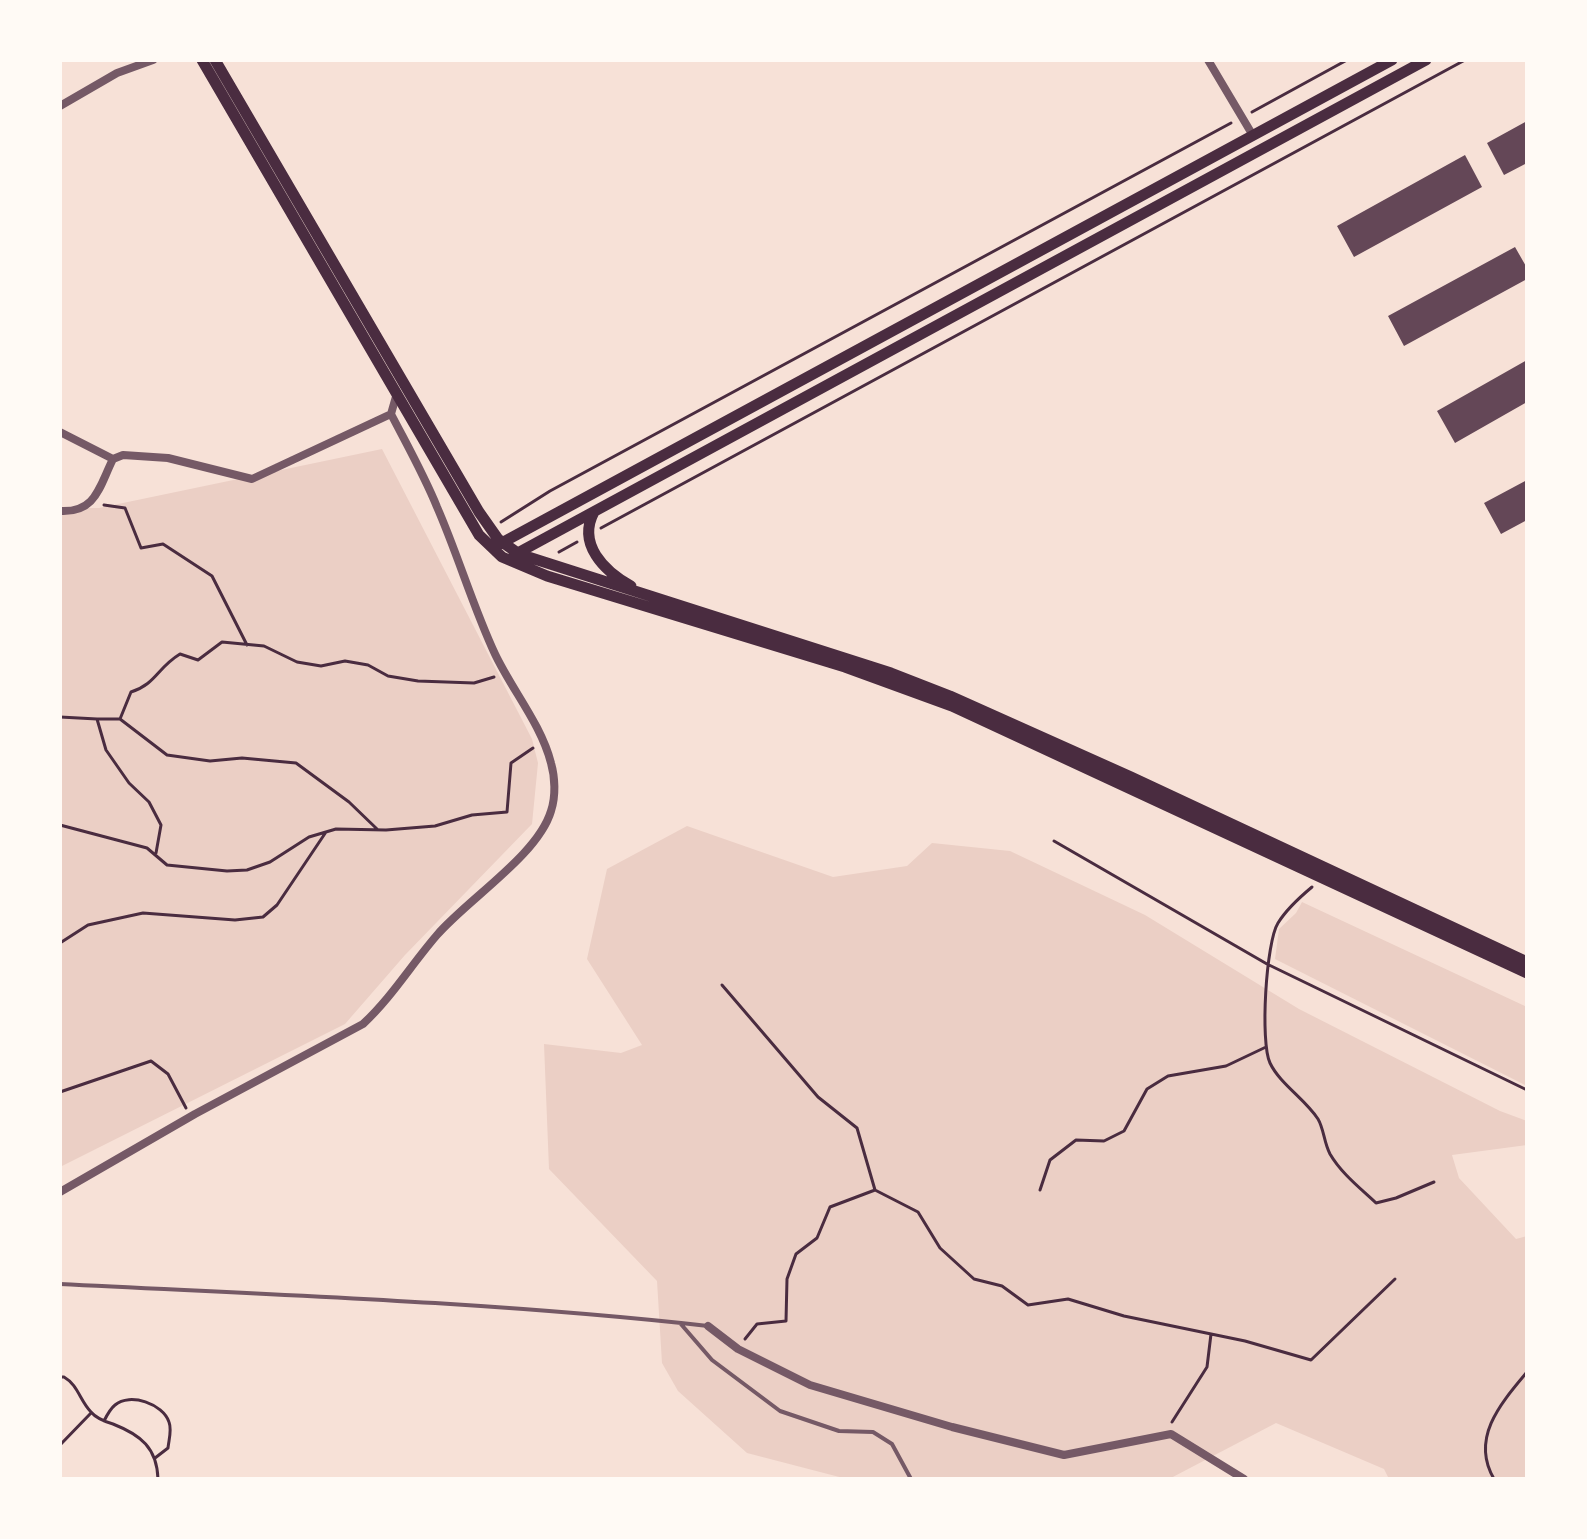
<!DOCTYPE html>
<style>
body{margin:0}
#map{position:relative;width:1587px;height:1539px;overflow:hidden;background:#f7e1d7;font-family:Poppins,sans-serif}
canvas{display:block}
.frame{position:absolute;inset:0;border:62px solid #fffaf5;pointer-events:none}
</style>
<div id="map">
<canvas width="1587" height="1539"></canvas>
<div class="frame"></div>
</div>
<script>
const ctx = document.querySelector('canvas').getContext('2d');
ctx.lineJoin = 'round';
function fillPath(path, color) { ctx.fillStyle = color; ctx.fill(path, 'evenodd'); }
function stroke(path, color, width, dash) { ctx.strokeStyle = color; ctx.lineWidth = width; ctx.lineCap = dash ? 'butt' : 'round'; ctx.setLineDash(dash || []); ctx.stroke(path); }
fillPath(new Path2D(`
 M 382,449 L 532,739 L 538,763 L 532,824 L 405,955 L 345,1024 L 60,1167 L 60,508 L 99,508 Z
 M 687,826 L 833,877 L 907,866 L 932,843 L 1010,851 L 1145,915 L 1299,1009 L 1500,1111 L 1527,1121 L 1527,1145 L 1452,1155 L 1459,1178 L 1516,1239 L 1527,1236 L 1527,1479 L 1389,1479 L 1384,1469 L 1276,1423 L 1169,1479 L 847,1479 L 747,1453 L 678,1391 L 662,1363 L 657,1281 L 549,1169 L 544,1044 L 621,1053 L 642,1045 L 587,959 L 607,869 Z
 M 1302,902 L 1527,1007 L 1527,1086 L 1275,959 L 1279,929 L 1296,913 Z`), '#ebcfc5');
fillPath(new Path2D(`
 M 1527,121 L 1527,163 L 1504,175 L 1487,143 Z
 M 1465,155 L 1482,187 L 1354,257 L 1337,226 Z
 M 1515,247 L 1527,268 L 1527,279 L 1404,346 L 1388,316 Z
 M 1527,360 L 1527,402 L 1455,443 L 1437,411 Z
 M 1527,480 L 1527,520 L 1501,534 L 1484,503 Z`), '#644757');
stroke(new Path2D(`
 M 1252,112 L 1347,60
 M 104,505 L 125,508 L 141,548 L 163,544 L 212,576 L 247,645
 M 501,522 L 550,491 L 1231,123
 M 601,528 L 1465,60
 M 559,552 L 577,542
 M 60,717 L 97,719 L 106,750 L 129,783 L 149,802 L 161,825 L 156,853
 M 97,719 L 120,719 L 167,755 L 210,761 L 242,758 L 296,763 L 349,802 L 377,829
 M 120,719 L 131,692 C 156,684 157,668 180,654 L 198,660 L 222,642 L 264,646 L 297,662 L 321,666 L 345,661 L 368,665 L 388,676 L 418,681 L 474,683 L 494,677
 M 60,825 L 147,848 L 167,865 L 227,871 L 247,870 L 270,862 L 309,837 L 336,829 L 386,830 L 435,826 L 472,815 L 507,812 L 511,763 L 533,748
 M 1054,841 L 1267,964 L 1527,1090
 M 1312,887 C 1300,897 1286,910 1278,923 C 1266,942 1260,1042 1270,1063 C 1280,1084 1305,1099 1318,1119 C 1324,1129 1324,1143 1330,1154 C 1341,1173 1360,1188 1376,1203 L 1396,1198 L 1434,1182
 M 60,943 L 88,925 L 143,913 L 235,920 L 263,917 L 277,905 L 326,832
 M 722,985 L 818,1097 L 857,1128 L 875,1190
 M 60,1092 L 151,1061 L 168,1074 L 186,1108
 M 1040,1190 L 1050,1160 L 1076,1140 L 1104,1141 L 1124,1131 L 1147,1089 L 1168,1076 L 1226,1066 L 1266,1047
 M 745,1339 L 757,1324 L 786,1321 L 787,1279 L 796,1254 L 817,1238 L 830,1207 L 875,1190 L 918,1212 L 940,1248 L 974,1279 L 1002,1286 L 1028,1305 L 1068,1299 L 1124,1316 L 1245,1341 L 1311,1360 L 1395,1279
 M 60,1377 L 64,1377 C 78,1385 80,1401 91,1412 C 96,1418 106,1422 113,1424 C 141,1435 157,1448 158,1479
 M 104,1421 C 107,1415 110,1409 115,1405 C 130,1392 163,1404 169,1422 C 172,1430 169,1439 168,1448 L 155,1458
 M 1172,1422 L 1207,1367 L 1211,1334
 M 60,1445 L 91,1413
 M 1494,1479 C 1470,1438 1501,1403 1527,1372`), '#4a2c40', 3);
stroke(new Path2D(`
 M 60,1284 C 276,1295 493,1302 708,1326
 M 680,1323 L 712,1360 L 780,1411 L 839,1431 L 873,1432 L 892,1444 L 911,1479`), '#755966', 4);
stroke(new Path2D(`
 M 1208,60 L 1252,134
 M 60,106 L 117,73 L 153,60
 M 60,432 L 113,459
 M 60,511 C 96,513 99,487 113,459 L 123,455 L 168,458 L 252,479 L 391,414
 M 60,1192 L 195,1114 L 363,1024 C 392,997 411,965 437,935 C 468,899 538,855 551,811 C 556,796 555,777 551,763 C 541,724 512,690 495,654 C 473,607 458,555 437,507 C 424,475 407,445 391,414 L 397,393
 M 708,1326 L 738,1349 L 810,1385 L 952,1427 L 1064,1455 L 1171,1434 L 1244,1479`), '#755966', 8);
stroke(new Path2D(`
 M 202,60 L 479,535 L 502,557 L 547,576 L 845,667 L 952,706 L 1527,973
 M 215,60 L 479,512 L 498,539 L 519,554 L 891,673 L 950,696 L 1131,777 L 1527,962
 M 594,512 C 577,544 604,571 631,586
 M 496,546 L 1392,60
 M 514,555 L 1426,60`), '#4a2c40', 11);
</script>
